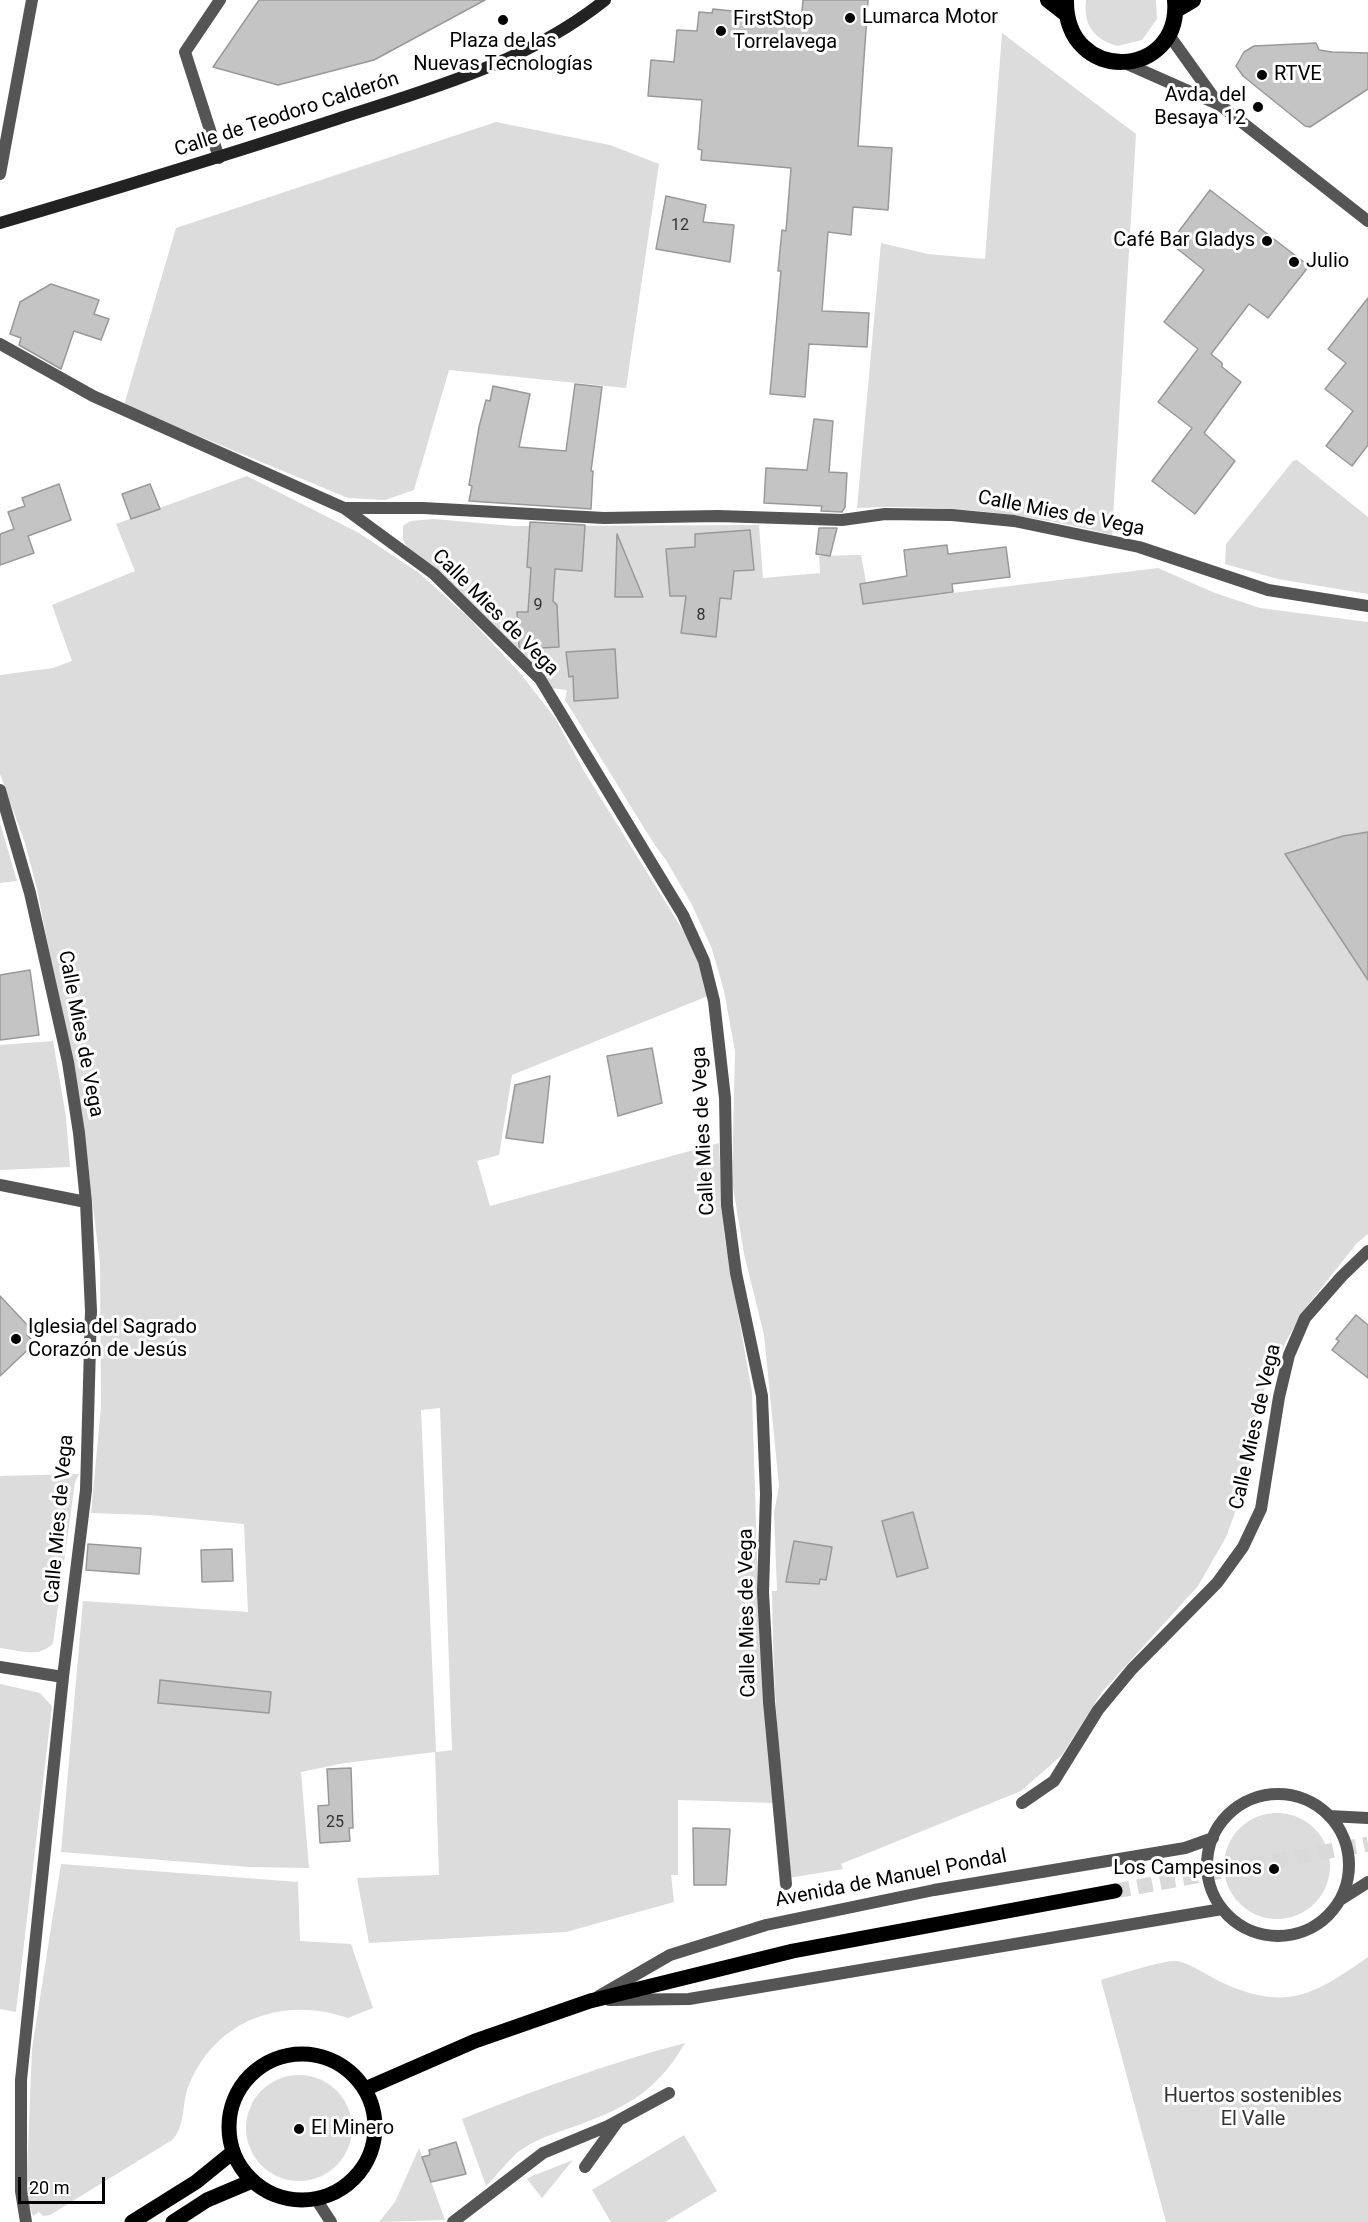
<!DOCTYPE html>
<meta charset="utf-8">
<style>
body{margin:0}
#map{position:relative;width:1368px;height:2222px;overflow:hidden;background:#fff;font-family:Roboto,sans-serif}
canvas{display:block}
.scale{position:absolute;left:18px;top:2177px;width:87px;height:27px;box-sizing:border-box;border:3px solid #000;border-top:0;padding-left:8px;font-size:18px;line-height:21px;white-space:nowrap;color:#000;-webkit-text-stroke:4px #fff;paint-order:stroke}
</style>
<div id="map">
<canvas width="1368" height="2222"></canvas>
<div class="scale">20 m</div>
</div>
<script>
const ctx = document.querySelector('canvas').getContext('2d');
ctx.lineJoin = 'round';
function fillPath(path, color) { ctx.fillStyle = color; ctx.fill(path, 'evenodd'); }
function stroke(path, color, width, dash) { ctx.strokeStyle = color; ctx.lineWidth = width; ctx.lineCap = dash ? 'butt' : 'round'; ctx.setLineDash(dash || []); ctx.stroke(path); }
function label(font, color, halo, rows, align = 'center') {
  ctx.font = font + ' Roboto,sans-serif'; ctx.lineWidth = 6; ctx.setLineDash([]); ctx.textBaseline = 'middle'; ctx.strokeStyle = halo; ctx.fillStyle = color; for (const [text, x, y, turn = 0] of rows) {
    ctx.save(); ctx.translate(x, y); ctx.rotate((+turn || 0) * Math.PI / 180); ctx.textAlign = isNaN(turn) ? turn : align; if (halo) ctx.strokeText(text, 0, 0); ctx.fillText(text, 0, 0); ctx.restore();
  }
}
fillPath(new Path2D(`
 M 1086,0 L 1156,0 L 1157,19 L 1142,40 L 1117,46 C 1094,39 1083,25 1086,0 Z
 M 1002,33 L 1136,134 L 1112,535 C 1027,513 945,504 857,508 L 881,243 L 928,254 L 985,259 Z
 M 496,122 L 610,145 L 659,164 L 626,388 L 449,370 L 414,490 L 385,500 L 348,498 L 124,405 L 176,228 Z
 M 1297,460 L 1368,517 L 1368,594 L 1278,579 L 1225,564 L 1226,544 L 1293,461 Z
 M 247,476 L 359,533 L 419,573 L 469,618 L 520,673 L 555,718 L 584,771 L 694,948 L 708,996 L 512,1075 L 499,1155 L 477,1161 L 490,1206 L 719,1143 L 724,1234 L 752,1392 L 758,1591 L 775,1803 L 678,1800 L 678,1875 L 671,1875 L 674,1902 L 566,1932 L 369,1943 L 357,1878 L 439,1875 L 435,1752 L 345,1763 L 301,1772 L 309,1868 L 249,1867 L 61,1852 L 83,1601 L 248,1612 L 244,1524 L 149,1515 L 91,1513 L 101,1407 L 100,1263 L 83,1126 L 37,889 L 25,843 L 0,774 L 0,675 L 53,668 L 72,661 L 52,605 L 135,571 L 116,524 ZM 440,1408 L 452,1750 L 436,1752 L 421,1410 Z
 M 434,519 L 513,526 L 759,525 L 763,578 L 820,573 L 819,556 L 861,555 L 870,603 L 1158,568 L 1215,593 L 1260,608 L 1368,622 L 1368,832 L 1343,836 L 1286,854 L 1368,980 L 1368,1234 L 1357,1243 L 1307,1306 L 1286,1341 L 1264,1390 L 1252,1443 L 1246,1483 L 1226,1537 L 1198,1586 L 1102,1692 L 1062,1755 L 1021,1791 L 841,1864 L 843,1869 L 789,1878 C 780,1782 773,1687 772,1591 L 777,1591 L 774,1513 L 779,1486 L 764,1335 L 744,1254 L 732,1181 L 735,1051 L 724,991 L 712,949 L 692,905 L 666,860 L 654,844 L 565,700 L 567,690 L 551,688 L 411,554 L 403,540 L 403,526 L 410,521 Z
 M 0,823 L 17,881 L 0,883 Z
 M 53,1041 L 66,1117 L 70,1167 L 0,1170 L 0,1045 Z
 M 79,1474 L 75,1482 L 53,1643 C 40,1659 18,1650 0,1648 L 0,1476 Z
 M 0,1684 L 40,1693 L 52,1706 L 16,2012 L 0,2009 Z
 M1224 1866a53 53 0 1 1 106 0a53 53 0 1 1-106 0Z
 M 61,1864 L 298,1882 L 300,1941 L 351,1944 L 373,2008 L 348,2018 C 283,1995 214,2020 188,2087 C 182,2104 185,2128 172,2140 L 50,2215 L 43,2216 L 39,2212 L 33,2216 L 26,2196 L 32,2049 Z
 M 1368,1957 L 1368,2222 L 1166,2222 L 1101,1980 C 1115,1976 1167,1959 1177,1961 C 1192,1964 1210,1977 1223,1983 C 1288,2012 1315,1994 1368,1957 Z
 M 685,2043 C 656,2093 625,2108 573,2127 C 555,2133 534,2140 518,2152 C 507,2162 497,2175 486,2186 L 462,2119 C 535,2090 609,2063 685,2043 Z
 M246 2128a53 53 0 1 1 106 0a53 53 0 1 1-106 0Z
 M 684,2135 L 717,2191 L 665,2222 L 611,2222 L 592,2190 Z
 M 419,2148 L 445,2220 L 379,2222 L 395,2202 Z
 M 573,2160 L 542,2198 L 527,2179 L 530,2177 Z`), '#dcdcdc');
const building = new Path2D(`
 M 259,0 L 485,0 L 374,60 L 278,85 L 213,67 Z
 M 803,0 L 868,0 L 858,146 L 892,148 L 888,210 L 853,207 L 851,235 L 828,232 L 822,311 L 869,313 L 867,347 L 809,344 L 805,397 L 770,394 L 781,271 L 778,271 L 782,230 L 786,231 L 791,168 L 701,160 L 702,150 L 698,149 L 702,100 L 648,96 L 651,60 L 674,62 L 677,30 L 697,31 L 699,12 L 712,13 L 713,9 L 742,12 L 742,16 L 755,19 L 801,22 Z
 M 1316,43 L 1319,50 L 1332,52 L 1368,53 L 1368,89 L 1310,127 L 1305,126 L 1243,76 L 1236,66 L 1244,52 L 1254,46 Z
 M 1210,190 L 1309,266 L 1268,318 L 1249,304 L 1211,354 L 1222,363 L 1222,367 L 1241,382 L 1204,433 L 1235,461 L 1195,514 L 1152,481 L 1192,428 L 1158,402 L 1198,349 L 1164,322 L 1204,270 L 1170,243 Z
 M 666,196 L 706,205 L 703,222 L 734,225 L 730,262 L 656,249 Z
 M 51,284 L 99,300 L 94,314 L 109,319 L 101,340 L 74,331 L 61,369 L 19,345 L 21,338 L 10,334 L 20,302 Z
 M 1368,298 L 1368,445 L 1352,466 L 1326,446 L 1353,411 L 1325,389 L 1346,363 L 1328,349 Z
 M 575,384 L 602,387 L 591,471 L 593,471 L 591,509 L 469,501 L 472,486 L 469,485 L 479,427 L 486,400 L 490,401 L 493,386 L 530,394 L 519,447 L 566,451 Z
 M 814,419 L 833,421 L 829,472 L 847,473 L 845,507 L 842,512 L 821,511 L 822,506 L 764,503 L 766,468 L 807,470 Z
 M 59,484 L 71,520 L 28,536 L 34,553 L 0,565 L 0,534 L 14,529 L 8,512 L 25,506 L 22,498 Z
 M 150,484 L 160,509 L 131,519 L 122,494 Z
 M 530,522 L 585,525 L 582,571 L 555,569 L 553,601 L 557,605 L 559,647 L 521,649 L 519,646 L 517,612 L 528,612 L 531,568 L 527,567 Z
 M 819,528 L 837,528 L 830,556 L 816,554 Z
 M 750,530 L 754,570 L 734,571 L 731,599 L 720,598 L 716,637 L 681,633 L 686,596 L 670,596 L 666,549 L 695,547 L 695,534 Z
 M 617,534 L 643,597 L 615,597 Z
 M 947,545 L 948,554 L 1006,547 L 1010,577 L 952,584 L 953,592 L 863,604 L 860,584 L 907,576 L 904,550 Z
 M 615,649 L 618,698 L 574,701 L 573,676 L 569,677 L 566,652 Z
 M 1368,832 L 1368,980 L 1285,854 L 1343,836 Z
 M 30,970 L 39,1035 L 0,1040 L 0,975 Z
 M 652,1048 L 662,1103 L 618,1116 L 607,1056 Z
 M 550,1076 L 543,1143 L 506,1138 L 515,1085 Z
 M 0,1296 L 32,1330 L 27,1335 L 35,1343 L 0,1376 Z
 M 1356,1315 L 1368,1325 L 1368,1378 L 1332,1350 L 1339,1341 L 1336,1339 Z
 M 913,1512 L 928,1568 L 897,1577 L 882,1521 Z
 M 794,1541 L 832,1547 L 826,1580 L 820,1579 L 819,1584 L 786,1582 Z
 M 88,1544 L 141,1548 L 139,1574 L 86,1570 Z
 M 232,1549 L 233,1581 L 202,1582 L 201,1550 Z
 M 160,1680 L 271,1692 L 269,1713 L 158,1703 Z
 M 351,1768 L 353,1828 L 349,1828 L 350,1841 L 320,1843 L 318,1806 L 329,1805 L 327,1769 Z
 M 693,1828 L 730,1829 L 726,1885 L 694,1885 Z
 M 456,2142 L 466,2174 L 431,2182 L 422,2157 L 430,2155 L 429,2150 Z`);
fillPath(building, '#c4c4c4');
stroke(building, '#999', 1.5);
stroke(new Path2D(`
 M 1115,1891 L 1368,1844`), '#d9d9d9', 15, [15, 8]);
stroke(new Path2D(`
 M 763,1592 L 769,1702 L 786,1884`), '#555', 12);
stroke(new Path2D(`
 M 1169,35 L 1217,102
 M 1125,63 L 1220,105 L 1368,221
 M 219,158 L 185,52 L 220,0
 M 0,174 L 32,0
 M 0,344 L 93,396 L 344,508 L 434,574 L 540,679 L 683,915 L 704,961 L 714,1001 L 725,1098 L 727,1205 L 736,1273 L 762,1396 L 766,1494 L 763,1592
 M 344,508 L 423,508 L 604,518 L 718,516 L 842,520 L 885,514 L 952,515 L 1014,521 L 1139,547 L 1268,590 L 1368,606
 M 0,790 L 30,893 L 68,1062 L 79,1133 L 86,1202 L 91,1311 L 86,1490 L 63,1677 L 21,2080 L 21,2191 L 26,2222
 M 0,1185 L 86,1202
 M 0,1667 L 63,1677
 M1207 1865a71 71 0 1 1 142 0a71 71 0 1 1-142 0Z
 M 1022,1803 L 1054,1781 L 1098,1710 L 1132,1669 L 1217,1583 L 1243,1547 L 1261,1509 L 1279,1397 L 1289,1355 L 1305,1318 L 1342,1276 L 1368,1251
 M 1329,1816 L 1368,1818
 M 1340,1900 L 1368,1882
 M 599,1996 L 670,1955 L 766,1925 L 934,1890 L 1185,1848 L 1213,1838
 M 609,2000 L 689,1999 L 1222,1909
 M 585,2167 L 618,2121
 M 316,2199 L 331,2222
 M 453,2222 L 543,2153 L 608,2126 L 669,2093`), '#555', 12);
stroke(new Path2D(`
 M 0,223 C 109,191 217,158 325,123 C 422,91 524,65 605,0`), '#222', 12);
stroke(new Path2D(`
 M229 2127a73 73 0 1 1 146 0a73 73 0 1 1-146 0Z
 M 365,2089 L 475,2041 L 590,2001 L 793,1951 L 1115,1891
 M 132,2222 L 196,2182 L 233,2152
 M 173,2222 L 207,2200 L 252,2181`), '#000', 15);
stroke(new Path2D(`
 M 1048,0 L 1066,14
 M 1066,0 C 1065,85 1182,80 1175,0
 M 1176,10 L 1193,0`), '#000', 16);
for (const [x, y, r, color] of [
 [850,18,6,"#000"],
 [503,20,6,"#000"],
 [721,31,6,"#000"],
 [1262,75,6,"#000"],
 [1258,107,6,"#000"],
 [1267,241,6,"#000"],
 [1294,262,6,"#000"],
 [16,1339,6,"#000"],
 [1274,1869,6,"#000"],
 [299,2129,6,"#000"]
]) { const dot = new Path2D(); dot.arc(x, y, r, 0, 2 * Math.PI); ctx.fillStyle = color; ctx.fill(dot); stroke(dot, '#fff', 2); }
label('16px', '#313131', null, [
 ["12",680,226],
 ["9",538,606],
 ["8",701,616],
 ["25",335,1823]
]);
label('20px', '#000', '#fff', [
 ["Lumarca Motor",862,18],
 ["FirstStop",733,20],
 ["Torrelavega",733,43],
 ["Plaza de las",503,42,"center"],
 ["Nuevas Tecnologías",503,65,"center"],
 ["RTVE",1274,75],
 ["Avda. del",1246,96,"right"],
 ["Besaya 12",1246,119,"right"],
 ["Café Bar Gladys",1255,241,"right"],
 ["Julio",1306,262],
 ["Iglesia del Sagrado",28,1328],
 ["Corazón de Jesús",28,1351],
 ["Los Campesinos",1262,1869,"right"],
 ["El Minero",311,2129]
], 'left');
label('20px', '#000', '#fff', [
 ["Calle de Teodoro Calderón",287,115,-18],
 ["Calle Mies de Vega",1061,514,11],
 ["Calle Mies de Vega",495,613,45],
 ["Calle Mies de Vega",80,1034,79],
 ["Calle Mies de Vega",704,1131,-93],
 ["Calle Mies de Vega",1256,1427,-77],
 ["Calle Mies de Vega",60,1519,-85],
 ["Calle Mies de Vega",748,1613,-91],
 ["Avenida de Manuel Pondal",891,1879,-11]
]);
label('20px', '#333', '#fff', [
 ["Huertos sostenibles",1253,2097],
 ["El Valle",1253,2120]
]);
</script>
